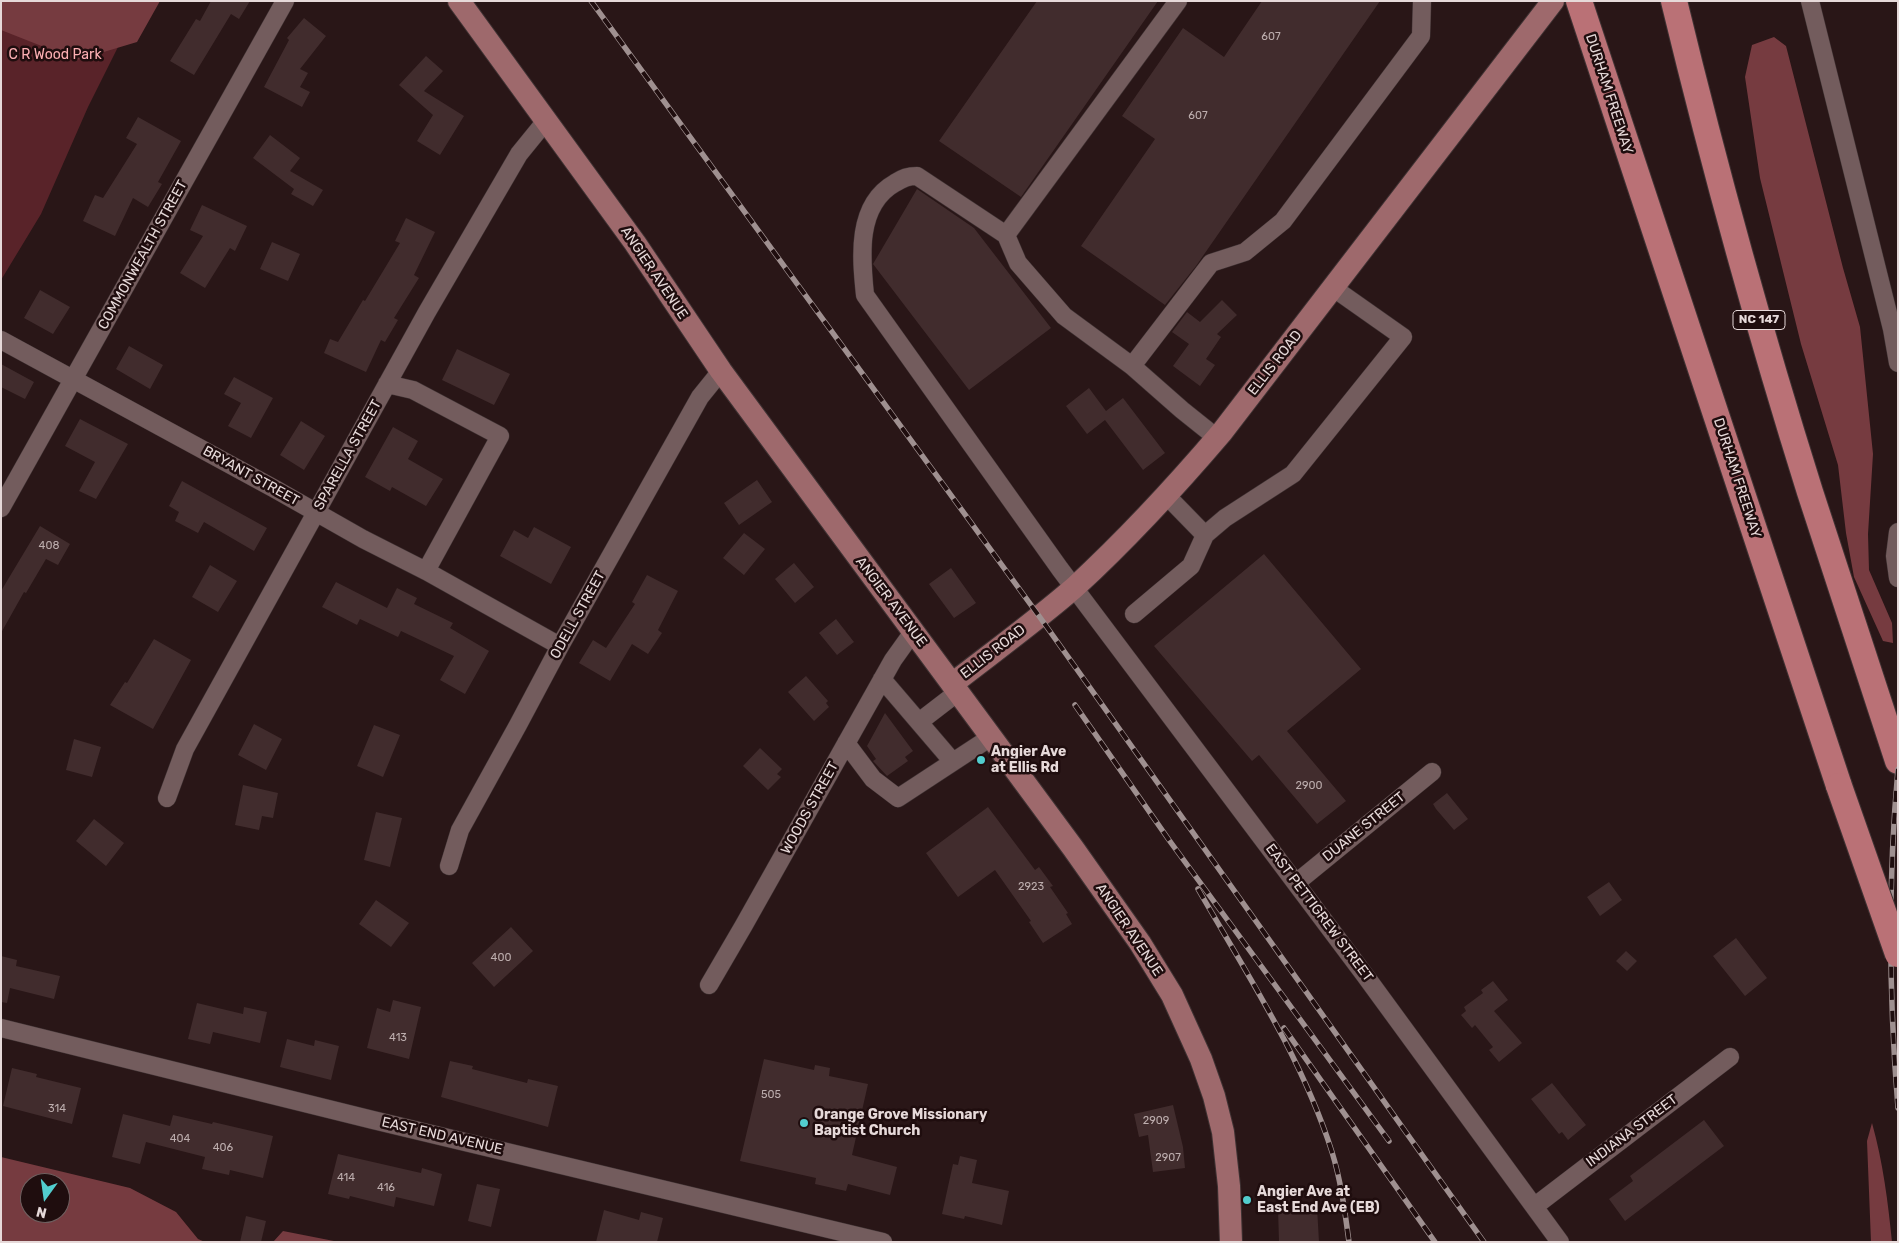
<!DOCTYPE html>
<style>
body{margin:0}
#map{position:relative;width:1899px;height:1243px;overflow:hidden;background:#291617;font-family:Rubik,sans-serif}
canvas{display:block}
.frame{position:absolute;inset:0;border:2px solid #e6d9d9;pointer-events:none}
.north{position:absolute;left:20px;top:1173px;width:50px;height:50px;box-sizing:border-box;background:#1f0d0e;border:1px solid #6f5f5f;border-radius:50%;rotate:194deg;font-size:14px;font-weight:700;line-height:20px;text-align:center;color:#e6d9d9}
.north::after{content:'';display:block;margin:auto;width:18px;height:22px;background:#52cdce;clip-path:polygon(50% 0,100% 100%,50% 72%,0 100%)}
</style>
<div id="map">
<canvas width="1899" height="1243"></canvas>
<div class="frame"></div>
<div class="north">N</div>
</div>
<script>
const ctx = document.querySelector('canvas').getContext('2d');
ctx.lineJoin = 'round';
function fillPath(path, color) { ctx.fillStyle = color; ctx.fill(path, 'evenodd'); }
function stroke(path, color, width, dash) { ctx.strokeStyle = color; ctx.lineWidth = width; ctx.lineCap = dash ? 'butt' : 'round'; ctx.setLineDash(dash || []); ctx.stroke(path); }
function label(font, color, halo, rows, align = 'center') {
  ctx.font = font + ' Rubik,sans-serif'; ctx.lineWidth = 5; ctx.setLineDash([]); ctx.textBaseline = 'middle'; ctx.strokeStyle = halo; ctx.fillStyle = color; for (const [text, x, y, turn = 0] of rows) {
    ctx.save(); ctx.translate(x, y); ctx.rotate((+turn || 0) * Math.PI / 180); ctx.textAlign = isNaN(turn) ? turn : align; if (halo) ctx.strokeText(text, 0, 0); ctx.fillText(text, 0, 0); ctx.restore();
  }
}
fillPath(new Path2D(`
 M 1,1 L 141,1 L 88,107 L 41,214 L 1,280 Z`), '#592329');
fillPath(new Path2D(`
 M 1,1 L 160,1 L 137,42 L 77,60 L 1,30 Z
 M 1774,37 L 1786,46 L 1843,268 L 1860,327 L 1873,454 L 1868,534 L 1869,570 L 1892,623 L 1893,643 L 1883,641 L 1854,577 L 1846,533 L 1838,465 L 1801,344 L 1760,178 L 1745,77 L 1752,45 Z
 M 1872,1123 C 1883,1162 1888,1202 1892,1242 L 1871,1242 L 1867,1141 Z
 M 1,1157 L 130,1188 L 176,1212 L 198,1239 L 205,1242 L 1,1242 ZM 30,1183 L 60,1183 L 60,1213 L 30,1213 Z
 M 283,1231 L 339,1242 L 273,1242 Z`), '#763b40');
fillPath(new Path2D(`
 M 211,1 L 250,1 L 239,19 L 231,14 L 194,75 L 170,61 L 196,19 L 200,21 Z
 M 1037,1 L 1158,1 L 1021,197 L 939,141 Z
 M 1262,1 L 1380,1 L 1196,266 L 1165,305 L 1081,246 L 1155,139 L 1122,116 L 1183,28 L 1224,57 Z
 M 304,18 L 326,36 L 300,69 L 308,73 L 300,87 L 310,92 L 302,107 L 264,87 L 289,40 L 287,38 Z
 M 426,56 L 443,71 L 424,91 L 464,116 L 440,155 L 417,141 L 433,115 L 399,85 Z
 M 138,117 L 181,141 L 158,182 L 162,184 L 148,207 L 133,198 L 115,236 L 83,221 L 95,195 L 103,198 L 137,144 L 126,138 Z
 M 270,135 L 300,158 L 290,171 L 323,190 L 313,206 L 291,194 L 294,189 L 253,158 Z
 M 917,189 L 974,228 L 1051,328 L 969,390 L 873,264 Z
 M 202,205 L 247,226 L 235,251 L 230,248 L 205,288 L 180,273 L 203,236 L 190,230 Z
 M 406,218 L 435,232 L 414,275 L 419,278 L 394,318 L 398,320 L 385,342 L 381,340 L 366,372 L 324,353 L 330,339 L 338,342 L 363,300 L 365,301 L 400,243 L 395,241 Z
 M 272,242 L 300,254 L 288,281 L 260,269 Z
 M 40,290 L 70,307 L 53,334 L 24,318 Z
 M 1222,300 L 1237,315 L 1217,334 L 1221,337 L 1206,359 L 1215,365 L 1200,386 L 1173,366 L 1189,344 L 1172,332 L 1187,312 L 1200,322 Z
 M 129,346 L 163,365 L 150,389 L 116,369 Z
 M 457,349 L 510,374 L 494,405 L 442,380 Z
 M 1,364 L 34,382 L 25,399 L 1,387 Z
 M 234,377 L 273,398 L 251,438 L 228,426 L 241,403 L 224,394 Z
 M 1089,388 L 1106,411 L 1123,398 L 1165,453 L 1143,470 L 1105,420 L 1087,434 L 1066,406 Z
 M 80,419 L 128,444 L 96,499 L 79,491 L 95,462 L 65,446 Z
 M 301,421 L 325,436 L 304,470 L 280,455 Z
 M 393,427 L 418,441 L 408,459 L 443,479 L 426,506 L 392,487 L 390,491 L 365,477 Z
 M 757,480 L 772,502 L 739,525 L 724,503 Z
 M 182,481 L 267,528 L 254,551 L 204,522 L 198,533 L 175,521 L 179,512 L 169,506 Z
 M 40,526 L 70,544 L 58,565 L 46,559 L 26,593 L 24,592 L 1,633 L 1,591 Z
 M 534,527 L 571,547 L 551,584 L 500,556 L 514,530 L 528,538 Z
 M 744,533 L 765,549 L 744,575 L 723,558 Z
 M 1264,554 L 1361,669 L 1287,731 L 1346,801 L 1317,824 L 1259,755 L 1252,761 L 1154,646 Z
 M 794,563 L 814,587 L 795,603 L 775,579 Z
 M 210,565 L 237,581 L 218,612 L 192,597 Z
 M 951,568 L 976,603 L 954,618 L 929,584 Z
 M 647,575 L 678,591 L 658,630 L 662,633 L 648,654 L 632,644 L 610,681 L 579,663 L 593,640 L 606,648 L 635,604 L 632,602 Z
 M 336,582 L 387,608 L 397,588 L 417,598 L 414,604 L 453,623 L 450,628 L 489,651 L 465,694 L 440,680 L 454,656 L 401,631 L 398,637 L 360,619 L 357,625 L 322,607 Z
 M 836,619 L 854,642 L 837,655 L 819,633 Z
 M 154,639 L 191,660 L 153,729 L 110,705 L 125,682 L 127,683 Z
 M 806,676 L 828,701 L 826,703 L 829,707 L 814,721 L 788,692 Z
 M 885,713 L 913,751 L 905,757 L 908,761 L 887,776 L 873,761 L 876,759 L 867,746 Z
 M 254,724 L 282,739 L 266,770 L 238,755 Z
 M 374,725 L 400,735 L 383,777 L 357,766 Z
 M 74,739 L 101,747 L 92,777 L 66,770 Z
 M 760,748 L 782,769 L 777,774 L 781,777 L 768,790 L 743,766 Z
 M 243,785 L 278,793 L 273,818 L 262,816 L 259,830 L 235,825 Z
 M 1447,793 L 1468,819 L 1454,830 L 1436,809 L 1433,804 Z
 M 988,807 L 1035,870 L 1039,867 L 1053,886 L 1050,887 L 1068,913 L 1066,914 L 1072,924 L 1043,943 L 1029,922 L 1031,921 L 995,870 L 958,897 L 926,853 Z
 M 376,812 L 402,818 L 390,867 L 364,860 Z
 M 94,819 L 124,843 L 106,866 L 76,841 Z
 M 1609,882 L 1622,900 L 1600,916 L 1587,897 Z
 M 376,900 L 409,923 L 391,947 L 359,924 Z
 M 511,927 L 533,951 L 494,987 L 472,963 Z
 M 1736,938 L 1767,978 L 1745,996 L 1713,956 Z
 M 1626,951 L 1637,961 L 1627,971 L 1616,961 Z
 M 1,956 L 17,960 L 16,966 L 60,976 L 54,999 L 10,988 L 7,1003 L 1,1002 Z
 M 1493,981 L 1508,1000 L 1494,1011 L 1522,1043 L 1499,1062 L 1489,1050 L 1493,1047 L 1475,1025 L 1472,1028 L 1461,1015 L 1466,1011 L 1464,1007 L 1483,993 L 1481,990 Z
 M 393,1000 L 421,1007 L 409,1059 L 367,1048 L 377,1008 L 390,1012 Z
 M 197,1003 L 243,1014 L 244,1007 L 267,1012 L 260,1043 L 213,1032 L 210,1044 L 188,1039 Z
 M 287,1039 L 314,1046 L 315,1040 L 339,1046 L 331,1080 L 280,1067 Z
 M 764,1059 L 814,1070 L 815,1065 L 830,1068 L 829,1076 L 868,1084 L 852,1155 L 897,1167 L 890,1195 L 848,1184 L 846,1191 L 815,1184 L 816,1178 L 740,1161 Z
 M 450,1061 L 473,1066 L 472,1069 L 527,1083 L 528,1079 L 558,1086 L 548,1127 L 441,1097 Z
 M 12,1068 L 37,1074 L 36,1077 L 81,1088 L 72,1124 L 3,1106 Z
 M 1552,1083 L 1586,1125 L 1568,1140 L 1562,1132 L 1559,1134 L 1531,1099 Z
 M 1173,1105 L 1183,1147 L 1185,1168 L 1153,1172 L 1148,1135 L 1139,1137 L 1134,1114 Z
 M 123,1114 L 170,1126 L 173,1115 L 212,1124 L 213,1122 L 273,1136 L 263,1178 L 230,1170 L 229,1175 L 202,1169 L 205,1157 L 146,1142 L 140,1164 L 112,1157 Z
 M 1704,1120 L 1724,1146 L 1625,1221 L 1609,1199 L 1633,1181 L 1630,1176 Z
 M 338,1154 L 421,1173 L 422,1168 L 442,1174 L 434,1206 L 396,1197 L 394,1207 L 350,1196 L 349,1199 L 328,1194 Z
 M 960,1156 L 977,1160 L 972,1183 L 1009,1191 L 1002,1225 L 965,1216 L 964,1219 L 942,1214 L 953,1164 L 958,1165 Z
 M 477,1184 L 500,1189 L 491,1227 L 468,1221 Z
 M 1317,1207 L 1319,1242 L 1279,1242 L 1278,1208 Z
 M 604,1210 L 639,1220 L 641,1212 L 663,1218 L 657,1242 L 596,1242 Z
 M 246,1216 L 266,1221 L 261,1242 L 240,1242 Z`), '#412c2d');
const minor = new Path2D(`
 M 1178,1 L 1006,235 L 1018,263 L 1064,316 L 1132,366 L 1182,410 L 1217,438
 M 1810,1 L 1892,329 L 1898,363
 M 1006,235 L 917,176 C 908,176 903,178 895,183 C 856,205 861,257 865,295 L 1060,569 L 1364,974 L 1560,1242
 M 1,340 L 275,489 L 363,539 L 426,571 L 560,646
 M 1132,366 L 1211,263 L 1245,252 L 1283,221 L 1421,36 L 1422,1
 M 387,384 L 413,390 L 500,436 L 426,571
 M 1166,495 L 1205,535
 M 1,508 L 285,1
 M 1898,532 L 1895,556 L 1898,578
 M 1134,614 L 1191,566 L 1205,535 L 1225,518 L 1293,474 L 1403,337 L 1332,287
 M 882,679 L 953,762
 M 919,722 L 958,692
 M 846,743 L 873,779 L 898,798 L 991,737
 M 167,798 L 185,749 L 427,312 L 519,154 L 545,122
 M 449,866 L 460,830 L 518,725 L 560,646 L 700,397 L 721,371
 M 1296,883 L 1432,772
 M 709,985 L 744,925 L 893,660 L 913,632
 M 1,1028 L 373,1120 L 883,1242
 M 1535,1206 L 1730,1057`);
const major = new Path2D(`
 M 459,1 L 635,243 L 721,371 L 1073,848 L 1140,943 L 1172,995 L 1201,1059 L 1214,1096 L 1223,1132 L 1229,1186 L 1231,1242
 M 952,684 C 993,652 1036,621 1075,587 C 1127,539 1176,486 1222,432 L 1553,1`);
const highway = new Path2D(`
 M 1579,1 L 1839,786
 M 1674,1 C 1714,166 1759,330 1810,492 C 1839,582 1869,671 1898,761`);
stroke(minor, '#3f3233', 19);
stroke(major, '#3f3233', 24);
stroke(highway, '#3f3233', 28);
stroke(minor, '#735c5d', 18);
stroke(major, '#9e696c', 22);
stroke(highway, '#ba7176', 26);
const rail = new Path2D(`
 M 591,1 L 1039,616 L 1484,1242
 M 1075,705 L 1169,840 L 1389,1141
 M 1898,769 C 1888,879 1889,998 1898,1108
 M 1198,889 C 1247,974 1302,1058 1332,1152 C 1341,1181 1345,1212 1349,1242
 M 1284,1028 L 1435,1242`);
stroke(rail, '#9f9090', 5.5);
stroke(rail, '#1f0d0e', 4, [11]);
const highwayBridge = new Path2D(`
 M 1839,786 L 1898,954`);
stroke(highwayBridge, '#3f3233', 28, []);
stroke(highwayBridge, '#ba7176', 26);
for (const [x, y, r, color] of [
 [981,760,5,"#52cdce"],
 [804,1123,5,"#52cdce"],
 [1247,1200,5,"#52cdce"]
]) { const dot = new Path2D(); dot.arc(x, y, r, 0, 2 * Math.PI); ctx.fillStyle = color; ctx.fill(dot); stroke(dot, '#1f0d0e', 2); }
label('11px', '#bdaeae', null, [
 ["607",1271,37],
 ["607",1198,116],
 ["408",49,546],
 ["2900",1309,786],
 ["2923",1031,887],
 ["400",501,958],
 ["413",398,1038],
 ["505",771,1095],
 ["314",57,1109],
 ["2909",1156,1121],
 ["404",180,1139],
 ["406",223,1148],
 ["2907",1168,1158],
 ["414",346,1178],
 ["416",386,1188]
]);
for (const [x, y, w] of [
 [1759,320,52]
]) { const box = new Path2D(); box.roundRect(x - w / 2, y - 9.5, w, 19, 4); ctx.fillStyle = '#1f0d0e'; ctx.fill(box); stroke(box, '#e6d9d9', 1); }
label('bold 12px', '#e6d9d9', null, [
 ["NC 147",1759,320]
]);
label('14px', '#fcafb3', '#1f0d0e', [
 ["C R Wood Park",55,55]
]);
label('14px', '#e6d9d9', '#1f0d0e', [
 ["DURHAM FREEWAY",1609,94,72],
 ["COMMONWEALTH STREET",143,255,-61],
 ["ANGIER AVENUE",654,273,56],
 ["ELLIS ROAD",1275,363,-52],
 ["SPARELLA STREET",348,455,-61],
 ["BRYANT STREET",251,476,29],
 ["DURHAM FREEWAY",1737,478,72],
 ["ANGIER AVENUE",891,602,53],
 ["ODELL STREET",578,615,-61],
 ["ELLIS ROAD",993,652,-38],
 ["WOODS STREET",810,808,-61],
 ["DUANE STREET",1364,827,-39],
 ["EAST PETTIGREW STREET",1319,913,53],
 ["ANGIER AVENUE",1129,930,56],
 ["INDIANA STREET",1632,1131,-37],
 ["EAST END AVENUE",442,1136,13]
]);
label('bold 14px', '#e6d9d9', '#1f0d0e', [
 ["Angier Ave",991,752],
 ["at Ellis Rd",991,768],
 ["Orange Grove Missionary",814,1115],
 ["Baptist Church",814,1131],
 ["Angier Ave at",1257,1192],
 ["East End Ave (EB)",1257,1208]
], 'left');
</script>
